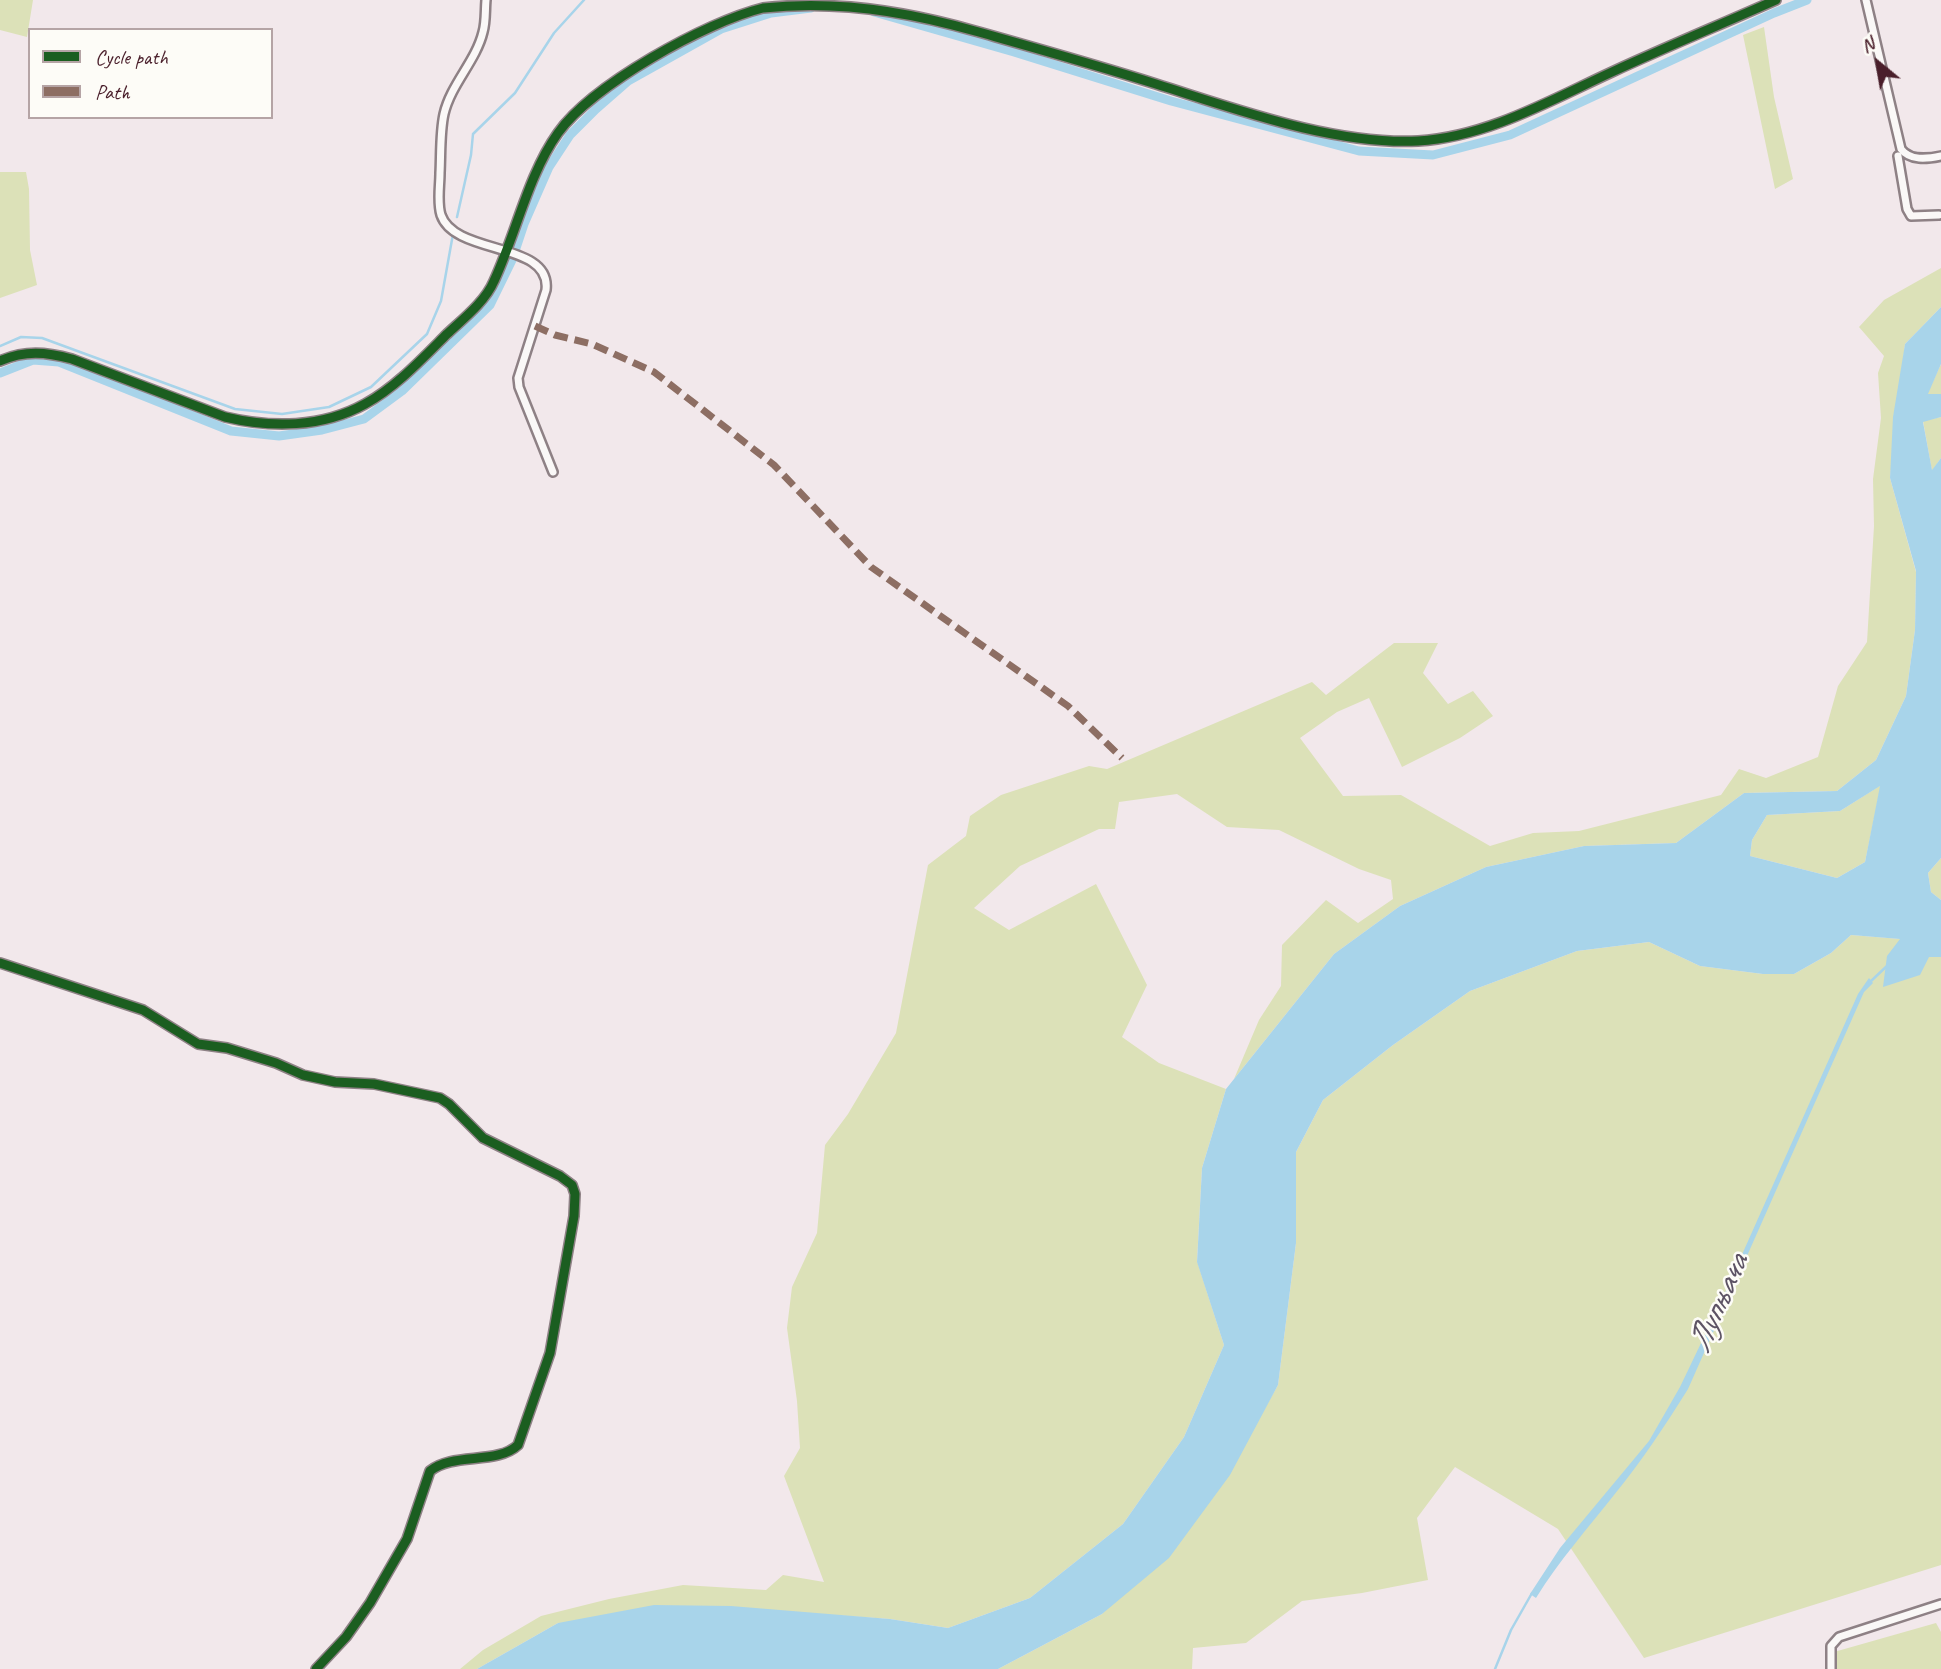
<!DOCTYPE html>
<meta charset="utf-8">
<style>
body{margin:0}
#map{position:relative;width:1941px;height:1669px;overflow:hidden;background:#f2e8eb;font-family:Caveat,sans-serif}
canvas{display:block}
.legend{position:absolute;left:28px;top:28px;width:245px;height:91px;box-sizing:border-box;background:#fdfcf7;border:2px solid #b5a4a5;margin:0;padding:9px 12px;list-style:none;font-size:21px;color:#4a1f2b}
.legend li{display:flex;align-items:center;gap:14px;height:35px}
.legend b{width:35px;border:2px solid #b5a4a5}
.north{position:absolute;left:1843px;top:28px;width:70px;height:70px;-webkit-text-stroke:5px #fdfcf7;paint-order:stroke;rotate:330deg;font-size:19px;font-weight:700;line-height:28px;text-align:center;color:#4a1f2b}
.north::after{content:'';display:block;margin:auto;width:24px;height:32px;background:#4a1f2b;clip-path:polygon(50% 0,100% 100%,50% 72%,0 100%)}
</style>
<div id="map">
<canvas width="1941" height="1669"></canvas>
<ul class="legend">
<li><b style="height:9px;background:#1b5e20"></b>Cycle path</li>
<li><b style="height:9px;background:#8d6e63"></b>Path</li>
</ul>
<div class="north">N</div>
</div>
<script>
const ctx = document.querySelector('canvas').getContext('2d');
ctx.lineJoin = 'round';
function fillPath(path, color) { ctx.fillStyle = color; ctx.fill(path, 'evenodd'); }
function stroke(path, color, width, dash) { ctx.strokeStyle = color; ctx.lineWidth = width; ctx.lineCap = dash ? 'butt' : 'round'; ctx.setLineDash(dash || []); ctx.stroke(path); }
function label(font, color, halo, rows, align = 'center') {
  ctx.font = font + ' Caveat,sans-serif'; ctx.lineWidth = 5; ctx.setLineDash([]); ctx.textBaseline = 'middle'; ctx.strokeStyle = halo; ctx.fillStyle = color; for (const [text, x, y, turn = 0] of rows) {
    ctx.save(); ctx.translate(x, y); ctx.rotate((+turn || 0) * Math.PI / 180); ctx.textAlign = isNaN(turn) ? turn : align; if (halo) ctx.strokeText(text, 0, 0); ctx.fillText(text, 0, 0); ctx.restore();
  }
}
fillPath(new Path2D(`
 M 0,0 L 33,0 L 27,37 L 0,30 Z
 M 1764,27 L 1774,97 L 1793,179 L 1775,189 L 1743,35 Z
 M 0,172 L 26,172 L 29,189 L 30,250 L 37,285 L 0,298 Z
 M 1941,268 L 1941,307 L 1905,344 L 1890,478 L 1916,572 L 1915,630 L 1906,696 L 1876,760 L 1837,791 L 1744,793 L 1676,843 L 1584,846 L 1486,867 L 1400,906 L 1334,954 L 1234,1079 L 1259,1020 L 1281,986 L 1282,945 L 1326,900 L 1358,923 L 1393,899 L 1391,880 L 1359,869 L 1279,830 L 1227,827 L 1177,794 L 1119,802 L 1115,829 L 1099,829 L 1020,866 L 974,908 L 1009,930 L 1096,884 L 1147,985 L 1122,1037 L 1159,1063 L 1226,1089 L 1202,1168 L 1197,1261 L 1224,1345 L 1184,1437 L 1123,1524 L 1030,1598 L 948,1628 L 890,1619 L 819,1614 L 558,1623 L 477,1669 L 460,1669 L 483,1650 L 541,1616 L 609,1599 L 683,1585 L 766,1590 L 783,1575 L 824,1582 L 784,1476 L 800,1448 L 797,1401 L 787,1328 L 792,1287 L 817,1233 L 825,1145 L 848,1114 L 896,1033 L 928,865 L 966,836 L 970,816 L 1001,795 L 1089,766 L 1107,769 L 1312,682 L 1326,695 L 1394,643 L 1438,643 L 1423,673 L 1448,704 L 1473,691 L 1493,716 L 1460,738 L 1402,767 L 1369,698 L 1337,712 L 1300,738 L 1343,796 L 1401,795 L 1490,846 L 1533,833 L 1579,831 L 1721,795 L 1739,769 L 1766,778 L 1818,757 L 1838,686 L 1867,642 L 1874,526 L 1873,479 L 1881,418 L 1878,373 L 1884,356 L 1859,327 L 1884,300 Z
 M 1941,364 L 1941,394 L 1927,394 Z
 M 1941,417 L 1941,458 L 1932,471 L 1923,421 Z
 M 1881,785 L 1865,862 L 1837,878 L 1750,856 L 1752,840 L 1767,815 L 1840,811 Z
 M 1941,858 L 1941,900 L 1931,892 L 1928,873 Z
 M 1851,935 L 1901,939 L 1929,957 L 1941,957 L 1941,1565 L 1644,1658 L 1558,1529 L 1455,1467 L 1417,1518 L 1428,1580 L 1362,1593 L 1302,1601 L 1246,1643 L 1193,1648 L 1192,1669 L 998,1669 L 1102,1614 L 1254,1427 L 1278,1385 L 1296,1243 L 1296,1152 L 1323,1100 L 1393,1045 L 1470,991 L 1577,951 L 1649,942 L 1700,966 L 1763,974 L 1794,974 L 1831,953 Z
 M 1936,1623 L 1941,1632 L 1941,1669 L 1834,1669 L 1834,1652 Z`), '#dce1b8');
fillPath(new Path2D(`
 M 1941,307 L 1941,364 L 1928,394 L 1941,394 L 1941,417 L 1923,422 L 1932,470 L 1941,458 L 1941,858 L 1928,873 L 1931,892 L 1941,900 L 1941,957 L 1929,957 L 1920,975 L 1883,987 L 1887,956 L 1900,939 L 1851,935 L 1831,953 L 1794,974 L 1763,974 L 1700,966 L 1649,942 L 1577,951 L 1470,991 L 1393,1045 L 1323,1100 L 1296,1152 L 1296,1243 L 1278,1385 L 1230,1475 L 1169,1558 L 1102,1614 L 998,1669 L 477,1669 L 558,1623 L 654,1605 L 731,1606 L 890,1619 L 948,1628 L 1030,1598 L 1123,1524 L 1184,1437 L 1224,1345 L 1197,1262 L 1202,1168 L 1226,1089 L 1334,954 L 1400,906 L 1486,867 L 1584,846 L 1676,843 L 1744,793 L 1837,791 L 1876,760 L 1906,696 L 1915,630 L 1916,571 L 1890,478 L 1893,417 L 1905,344 ZM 1880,786 L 1865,862 L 1837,878 L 1750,856 L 1752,840 L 1767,815 L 1840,811 Z
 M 1869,978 L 1873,983 L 1864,992 L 1688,1389 C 1665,1426 1641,1462 1614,1495 C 1587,1529 1559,1561 1536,1598 L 1530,1594 L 1560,1548 L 1649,1441 L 1680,1387 L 1724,1295 L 1858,994 Z`), '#a8d4ea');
stroke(new Path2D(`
 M 457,217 L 471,155 L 473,134 L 515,93 L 554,33 L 584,0
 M 0,346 L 21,337 L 42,338 L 235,409 L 282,414 L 329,407 L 371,387 L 427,334 L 441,301 L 453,234
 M 1870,982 L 1888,965
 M 1495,1669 L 1511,1630 L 1532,1593`), '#a8d4ea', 2.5);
stroke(new Path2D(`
 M 874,12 L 1014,52 L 1171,101 L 1359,151 L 1433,155 L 1510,135 L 1774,13 L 1807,0
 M 0,373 L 33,360 L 59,362 L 231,431 L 279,436 L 322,430 L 364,419 L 402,391 L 490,305 L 512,260 L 524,224 L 549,167 L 570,135 L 596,109 L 628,81 L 721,29 L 771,13 L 811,8`), '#a8d4ea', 9);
const street = new Path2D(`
 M 486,0 C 485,10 486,22 483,32 C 476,61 451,84 444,114 C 440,132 441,154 440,173 C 440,186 437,202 441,215 C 455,256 552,241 546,290 L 518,378 L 519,387 L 553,472
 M 1866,0 L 1901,149 C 1910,161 1927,159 1941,156
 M 1898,156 L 1907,209 L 1911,216 L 1939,215
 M 0,361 C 25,350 46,352 72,359 L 225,417 C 271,428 322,428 365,404 C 396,387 422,359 447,334 C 463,319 485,302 494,281 C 516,234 528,175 558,133 C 592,85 706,22 763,8 C 834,0 906,11 975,31 C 1035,48 1096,65 1156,84 C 1236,109 1333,145 1418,141 C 1487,137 1551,100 1612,72 C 1666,47 1722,24 1776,0
 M 0,963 L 143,1010 L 198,1044 L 227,1048 L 276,1063 L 303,1075 L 335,1082 L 374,1084 L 440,1098 L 449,1104 L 483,1138 L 560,1176 L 572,1185 L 575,1194 L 574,1216 L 550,1353 L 518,1445 C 497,1465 453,1452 430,1471 L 407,1539 L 370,1603 L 346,1637 L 316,1669
 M 1831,1669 L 1831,1646 L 1839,1637 L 1941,1604`);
stroke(street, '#8e8185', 12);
stroke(street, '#faf8f7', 7);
stroke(new Path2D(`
 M 535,326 L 555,335 L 592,344 L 654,372 L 774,465 L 871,567 L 1068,706 L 1122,758`), '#8d6e63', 7, [14, 7]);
stroke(new Path2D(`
 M 0,361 C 25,350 46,352 72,359 L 225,417 C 271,428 322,428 365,404 C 396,387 422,359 447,334 C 463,319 485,302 494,281 C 516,234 528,175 558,133 C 592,85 706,22 763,8 C 834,0 906,11 975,31 C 1035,48 1096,65 1156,84 C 1236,109 1333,145 1418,141 C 1487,137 1551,100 1612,72 C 1666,47 1722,24 1776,0
 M 0,963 L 143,1010 L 198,1044 L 227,1048 L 276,1063 L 303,1075 L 335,1082 L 374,1084 L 440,1098 L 449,1104 L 483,1138 L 560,1176 L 572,1185 L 575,1194 L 574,1216 L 550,1353 L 518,1445 C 497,1465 453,1452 430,1471 L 407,1539 L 370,1603 L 346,1637 L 316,1669`), '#1b5e20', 9);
label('italic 35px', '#5d5364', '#fdfcf7', [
 ["Лупњача",1719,1304,-66]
]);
</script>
